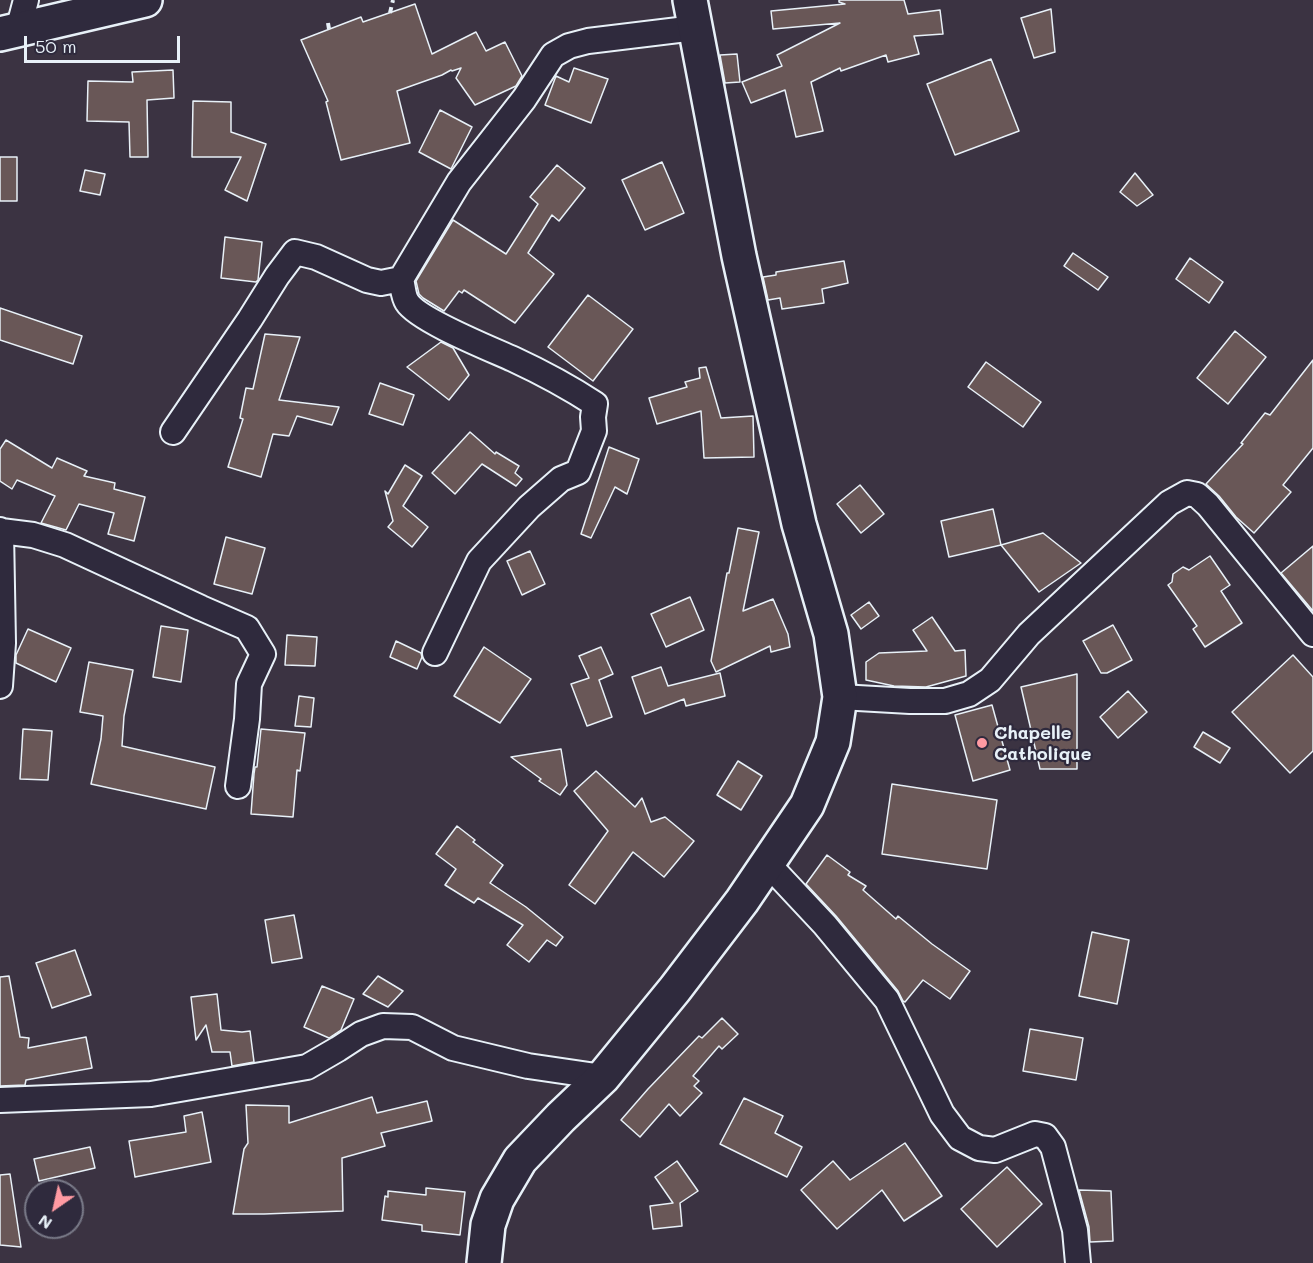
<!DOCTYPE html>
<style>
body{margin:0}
#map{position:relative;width:1313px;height:1263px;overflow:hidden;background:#3b3342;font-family:Mali,sans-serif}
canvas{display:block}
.north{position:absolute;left:24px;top:1179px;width:60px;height:60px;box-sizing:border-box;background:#2f2a3d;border:2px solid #797a88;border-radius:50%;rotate:214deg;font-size:16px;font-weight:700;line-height:24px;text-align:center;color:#e8f1f8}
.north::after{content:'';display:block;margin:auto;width:21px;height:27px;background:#ff9aa2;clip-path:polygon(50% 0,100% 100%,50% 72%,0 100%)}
.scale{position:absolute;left:24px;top:36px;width:156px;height:27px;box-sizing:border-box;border:3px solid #e8f1f8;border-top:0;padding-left:8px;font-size:18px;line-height:21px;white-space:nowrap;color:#e8f1f8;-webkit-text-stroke:4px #2f2a3d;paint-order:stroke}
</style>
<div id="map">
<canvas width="1313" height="1263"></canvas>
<div class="north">N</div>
<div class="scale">50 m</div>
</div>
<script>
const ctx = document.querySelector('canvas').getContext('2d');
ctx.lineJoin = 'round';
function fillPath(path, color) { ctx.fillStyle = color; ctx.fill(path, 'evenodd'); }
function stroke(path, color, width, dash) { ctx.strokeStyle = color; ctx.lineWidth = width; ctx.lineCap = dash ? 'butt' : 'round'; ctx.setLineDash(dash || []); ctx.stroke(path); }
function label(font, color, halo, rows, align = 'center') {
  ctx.font = font + ' Mali,sans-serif'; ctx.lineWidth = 4.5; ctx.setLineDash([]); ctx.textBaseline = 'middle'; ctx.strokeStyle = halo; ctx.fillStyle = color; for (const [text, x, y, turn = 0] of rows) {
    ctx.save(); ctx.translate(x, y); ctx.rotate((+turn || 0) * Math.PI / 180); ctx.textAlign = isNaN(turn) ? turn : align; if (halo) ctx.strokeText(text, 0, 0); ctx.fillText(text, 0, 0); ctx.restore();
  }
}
const building = new Path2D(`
 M 839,0 L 904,0 L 908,14 L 940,10 L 943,34 L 914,36 L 919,54 L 888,62 L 886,55 L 841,71 L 840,68 L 811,82 L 823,131 L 796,137 L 785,90 L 751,103 L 742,82 L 782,66 L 777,55 L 840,23 L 773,29 L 771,11 L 845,4 L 839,2 Z
 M 415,4 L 432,54 L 476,32 L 486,51 L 505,42 L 522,76 L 516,86 L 475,105 L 456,78 L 461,68 L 452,71 L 451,70 L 442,75 L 397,91 L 410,143 L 341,160 L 326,102 L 328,101 L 301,40 L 361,17 L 363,22 Z
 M 1051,9 L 1055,52 L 1034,58 L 1021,18 Z
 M 737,54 L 740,82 L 725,83 L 720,55 Z
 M 991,59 L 1019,131 L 955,155 L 927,84 Z
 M 574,68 L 608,79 L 591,123 L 545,105 L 556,76 L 569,82 Z
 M 173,70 L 174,98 L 147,100 L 148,157 L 130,157 L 129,122 L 87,121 L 88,81 L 133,82 L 132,72 Z
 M 193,101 L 231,102 L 231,132 L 266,144 L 247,201 L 225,190 L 241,157 L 192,157 Z
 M 440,110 L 472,127 L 451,169 L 419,152 Z
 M 0,157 L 17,157 L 17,201 L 0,201 Z
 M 662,162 L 684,213 L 645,230 L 622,180 Z
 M 557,165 L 585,188 L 559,221 L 552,215 L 528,253 L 554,274 L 515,323 L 464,290 L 462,293 L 459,291 L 444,311 L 423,298 L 419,294 L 416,281 L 453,220 L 506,254 L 538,204 L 530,197 Z
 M 85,170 L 105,174 L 100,195 L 80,191 Z
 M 1135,173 L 1153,195 L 1137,206 L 1120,192 Z
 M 225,237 L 262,242 L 258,280 L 256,282 L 221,278 Z
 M 1073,253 L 1108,277 L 1098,290 L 1064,266 Z
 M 1190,258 L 1223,282 L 1209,303 L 1176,279 Z
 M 844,261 L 848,283 L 822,289 L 824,303 L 782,309 L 780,298 L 768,300 L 763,277 L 776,275 L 776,272 Z
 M 588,295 L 633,329 L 593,381 L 548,347 Z
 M 0,308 L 82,336 L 73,364 L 0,340 Z
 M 1235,331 L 1266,357 L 1228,404 L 1197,378 Z
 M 265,334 L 300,337 L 279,400 L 339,407 L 332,425 L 297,416 L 289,436 L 273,434 L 261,477 L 228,467 L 243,419 L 240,418 L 246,388 L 253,389 Z
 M 441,342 L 453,348 L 469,375 L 449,400 L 407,367 Z
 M 1313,360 L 1313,448 L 1283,485 L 1291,492 L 1254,533 L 1236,517 L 1219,496 L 1206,484 L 1243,444 L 1241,443 L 1265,413 L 1270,415 Z
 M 986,362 L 1041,402 L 1023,427 L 968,387 Z
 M 706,367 L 721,418 L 753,416 L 754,457 L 704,458 L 701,411 L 657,424 L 649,398 L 687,387 L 685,382 L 700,378 L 699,368 Z
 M 380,383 L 414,395 L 403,425 L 369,414 Z
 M 470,432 L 495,454 L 496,452 L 519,466 L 515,473 L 522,479 L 516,486 L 482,464 L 455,494 L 432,473 Z
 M 6,440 L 52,468 L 57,458 L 87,471 L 84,476 L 115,483 L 114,489 L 145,497 L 134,541 L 108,534 L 114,513 L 79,504 L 66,530 L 41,523 L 55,496 L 17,480 L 12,489 L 0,481 L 0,449 Z
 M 609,447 L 639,459 L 627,494 L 615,487 L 591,538 L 581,534 Z
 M 405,465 L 422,476 L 403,506 L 428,527 L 412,547 L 388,527 L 393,521 L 385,491 L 388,494 Z
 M 860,485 L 884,514 L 861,533 L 837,504 Z
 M 993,509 L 1001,545 L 949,557 L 941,521 Z
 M 738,528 L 759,532 L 743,611 L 773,599 L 788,634 L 790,647 L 771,652 L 770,646 L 716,672 L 711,661 L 727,573 L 729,573 Z
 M 1043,533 L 1081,563 L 1039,592 L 1001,545 Z
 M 226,537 L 265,548 L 252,594 L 214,584 Z
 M 1313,546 L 1313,611 L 1281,573 Z
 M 530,551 L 545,584 L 522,595 L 507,561 Z
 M 1210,556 L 1230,585 L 1221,591 L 1242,623 L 1205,647 L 1193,629 L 1197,626 L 1168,585 L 1172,582 L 1173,574 L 1183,567 L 1189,570 Z
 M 690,597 L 704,630 L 666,647 L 651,614 Z
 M 869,602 L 879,616 L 861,629 L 851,615 Z
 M 932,617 L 955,651 L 965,650 L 966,676 L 926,687 L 894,686 L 866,680 L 866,662 L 879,653 L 927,651 L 913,630 Z
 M 1113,625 L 1132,660 L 1107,673 L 1101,673 L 1083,641 Z
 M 161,626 L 188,630 L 181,682 L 153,677 Z
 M 28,629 L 71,648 L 56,682 L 16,663 L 16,655 Z
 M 287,635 L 317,637 L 315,666 L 285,665 Z
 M 396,641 L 421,653 L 422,657 L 417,669 L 390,657 Z
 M 484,647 L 531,679 L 500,723 L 454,696 Z
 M 601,647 L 613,674 L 599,680 L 612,717 L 587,726 L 571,684 L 589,678 L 579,656 Z
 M 1293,655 L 1313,677 L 1313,751 L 1290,773 L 1232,712 Z
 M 89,662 L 133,670 L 124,716 L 122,746 L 215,767 L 206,809 L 91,784 L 101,739 L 103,716 L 80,712 Z
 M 661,667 L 668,686 L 720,673 L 725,696 L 686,706 L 684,699 L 645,714 L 632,677 Z
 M 1077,674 L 1077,769 L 1040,769 L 1021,687 Z
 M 1128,691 L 1147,712 L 1118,738 L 1100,717 Z
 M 299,696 L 314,698 L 311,727 L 295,726 Z
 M 992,705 L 1010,770 L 973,781 L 955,715 Z
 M 23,729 L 52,731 L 48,780 L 20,779 Z
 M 261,729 L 305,733 L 300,771 L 297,770 L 293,817 L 251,814 L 254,774 L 255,767 L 257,767 Z
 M 1203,732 L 1230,748 L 1220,763 L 1194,747 Z
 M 561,749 L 567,785 L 560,795 L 539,781 L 541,779 L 511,757 Z
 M 738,761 L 762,776 L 741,810 L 717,795 Z
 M 596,771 L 635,807 L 642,798 L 651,822 L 665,817 L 694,841 L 664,877 L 633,852 L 595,904 L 569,885 L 608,831 L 574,791 Z
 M 892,784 L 997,800 L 987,869 L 882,854 Z
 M 457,826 L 475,840 L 473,842 L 503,865 L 490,883 L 526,907 L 563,937 L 556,946 L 547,940 L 529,962 L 507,945 L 523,925 L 478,898 L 474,903 L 445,885 L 456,869 L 436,854 Z
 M 827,855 L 850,872 L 848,875 L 866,886 L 863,890 L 896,919 L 898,916 L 932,944 L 970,971 L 950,999 L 923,980 L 905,1002 L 903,1001 L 898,991 L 836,916 L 806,884 Z
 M 294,915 L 302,958 L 272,963 L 265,920 Z
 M 1092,932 L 1129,940 L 1117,1004 L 1079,996 Z
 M 75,950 L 91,995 L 52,1008 L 36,963 Z
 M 9,976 L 20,1037 L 29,1038 L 28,1048 L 86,1037 L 92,1068 L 26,1080 L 25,1085 L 0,1086 L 0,977 Z
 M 378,976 L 403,991 L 388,1007 L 363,994 Z
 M 322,986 L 354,999 L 341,1030 L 329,1038 L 304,1027 Z
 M 217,994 L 221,1030 L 242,1032 L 250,1031 L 254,1062 L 232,1066 L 230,1052 L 212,1052 L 206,1025 L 196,1040 L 191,997 Z
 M 722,1018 L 738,1034 L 722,1049 L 719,1046 L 693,1076 L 699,1081 L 694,1086 L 702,1093 L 680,1116 L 669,1104 L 640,1137 L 621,1120 L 648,1089 L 699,1036 L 702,1038 Z
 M 1030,1029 L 1083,1038 L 1076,1080 L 1023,1071 Z
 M 372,1097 L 377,1113 L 427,1101 L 432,1121 L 381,1133 L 385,1146 L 342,1158 L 343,1211 L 264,1214 L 233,1214 L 244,1149 L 248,1143 L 246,1105 L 289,1106 L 289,1123 Z
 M 744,1098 L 783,1116 L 775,1133 L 802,1147 L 787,1177 L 720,1144 Z
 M 202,1112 L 211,1162 L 135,1177 L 129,1141 L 186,1132 L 184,1116 Z
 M 905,1143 L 942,1196 L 904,1221 L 882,1190 L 837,1229 L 801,1190 L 833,1161 L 850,1180 Z
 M 90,1147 L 95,1168 L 39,1181 L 34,1159 Z
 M 677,1161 L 698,1191 L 680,1203 L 682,1226 L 653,1229 L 650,1206 L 673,1203 L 655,1177 Z
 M 1007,1167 L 1042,1204 L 997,1247 L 961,1209 Z
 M 10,1174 L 21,1247 L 0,1245 L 0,1175 Z
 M 426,1188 L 465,1192 L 460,1235 L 422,1231 L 422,1225 L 382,1220 L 385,1196 L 388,1197 L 388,1191 L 426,1195 Z
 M 1079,1190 L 1111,1191 L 1113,1241 L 1090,1242 L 1089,1227 Z`);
fillPath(building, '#695757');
stroke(building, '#e8f1f8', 1.5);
const street = new Path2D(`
 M 18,30 L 26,0
 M 401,279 C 403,286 403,296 407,302 C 418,320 491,349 513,359 C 541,372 569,387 595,404 L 593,417 L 594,431 L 578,472 L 561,479 L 529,507 L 479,561 L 435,653
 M 173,432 L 250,319 L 277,276 L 295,252 L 316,257 L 367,280 L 381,283 L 401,279 L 459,182 L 524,99 L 553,55 L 569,46 L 588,41 L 695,28
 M 0,530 L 1,531 L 33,535 L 65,545 L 201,608 L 247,628 L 263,654 L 249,684 L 247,719 L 238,786
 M 0,686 L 3,643 L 1,531
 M 840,697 L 910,701 L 945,701 L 969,694 L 990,680 L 1029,634 L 1169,503 L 1187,493 L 1197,495 L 1208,505 L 1313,634
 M 767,863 L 825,925 L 887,1000 L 942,1114 L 960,1138 L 979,1148 L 995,1150 L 1035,1134 L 1045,1136 L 1053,1147 L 1075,1230 L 1078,1263
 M 0,1100 L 151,1094 L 307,1067 L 338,1049 L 361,1034 L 383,1026 L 412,1027 L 453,1048 L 528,1066 L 603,1077`);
const secondary = new Path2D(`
 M 0,34 L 145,0
 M 484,1263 L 488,1225 L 497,1199 L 520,1160 L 561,1117 L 603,1077 L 675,989 L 742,901 L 807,805 L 833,742 L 840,697 L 831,634 L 799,524 L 739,256 L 690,0`);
stroke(street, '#e8f1f8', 28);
stroke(secondary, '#e8f1f8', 38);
stroke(new Path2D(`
 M 390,13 L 393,0
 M 328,23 L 329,29`), '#e8f1f8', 4, [6, 4.5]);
stroke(street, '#2f2a3d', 24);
stroke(secondary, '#2f2a3d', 33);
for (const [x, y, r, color] of [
 [982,743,6,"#ff9aa2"]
]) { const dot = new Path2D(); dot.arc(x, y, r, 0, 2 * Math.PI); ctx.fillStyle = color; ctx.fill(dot); stroke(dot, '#2f2a3d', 2); }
label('bold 18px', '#e8f1f8', '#2f2a3d', [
 ["Chapelle",994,733],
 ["Catholique",994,754]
], 'left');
</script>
